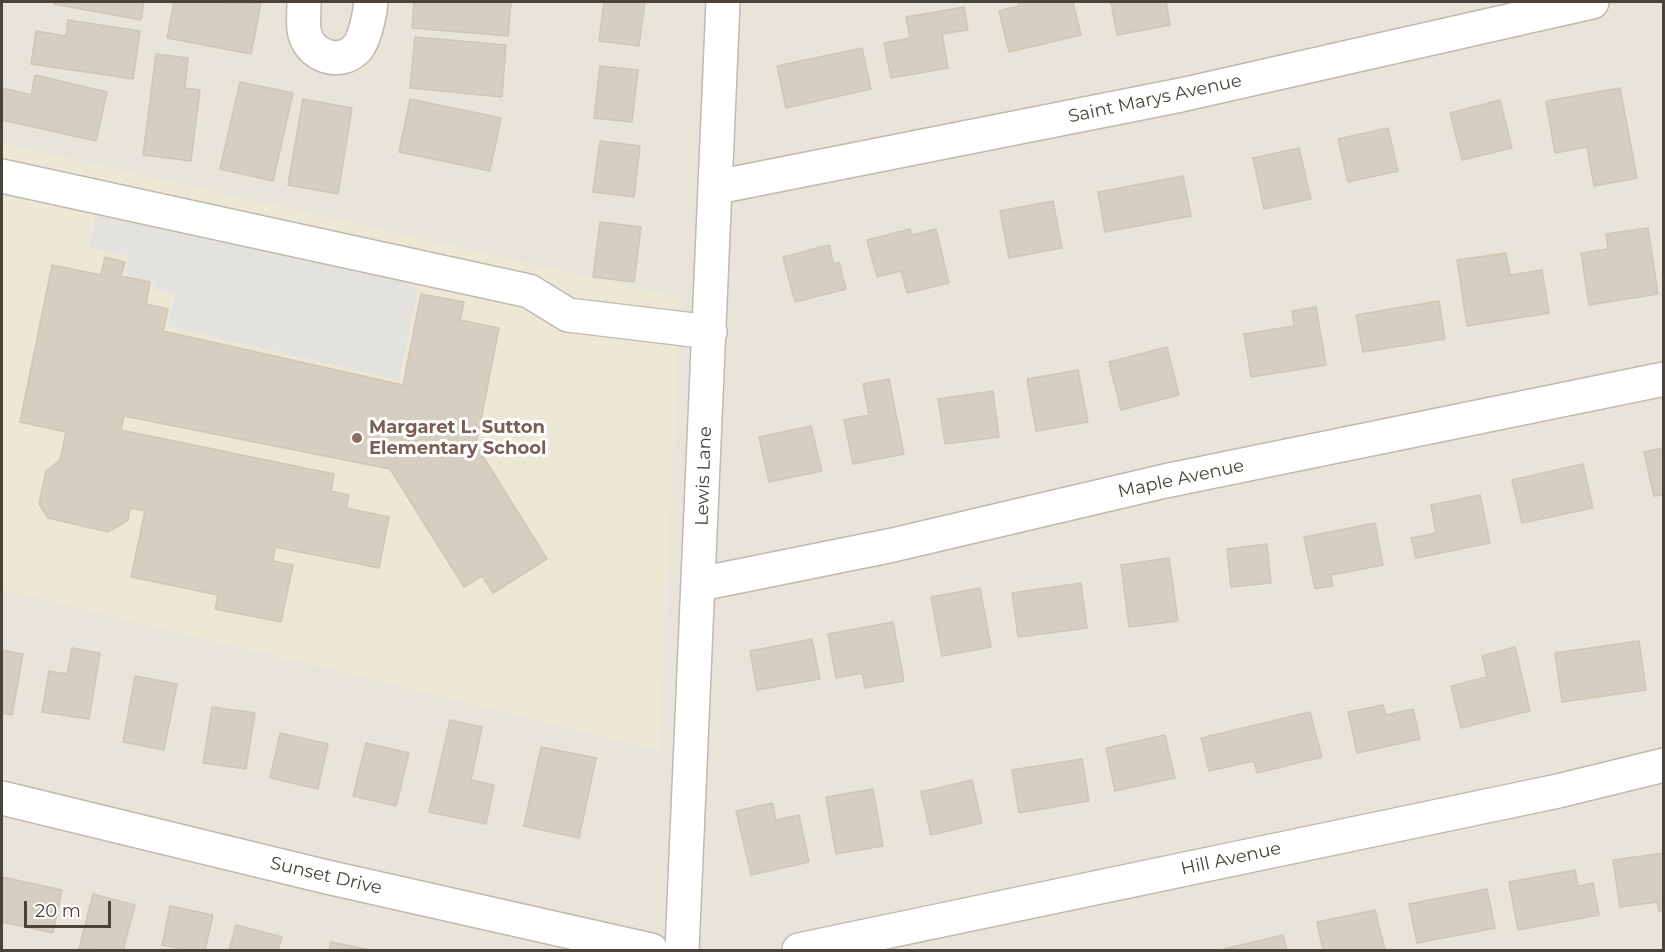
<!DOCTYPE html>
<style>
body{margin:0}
#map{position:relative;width:1665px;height:952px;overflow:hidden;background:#f5f2eb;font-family:Montserrat,sans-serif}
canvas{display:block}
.frame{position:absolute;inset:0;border:3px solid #494339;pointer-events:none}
.scale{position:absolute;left:24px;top:901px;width:87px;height:27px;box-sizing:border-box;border:3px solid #494339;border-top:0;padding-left:8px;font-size:18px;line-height:21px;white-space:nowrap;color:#494339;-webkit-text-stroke:4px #fff;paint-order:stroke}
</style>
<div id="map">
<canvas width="1665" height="952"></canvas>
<div class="frame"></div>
<div class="scale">20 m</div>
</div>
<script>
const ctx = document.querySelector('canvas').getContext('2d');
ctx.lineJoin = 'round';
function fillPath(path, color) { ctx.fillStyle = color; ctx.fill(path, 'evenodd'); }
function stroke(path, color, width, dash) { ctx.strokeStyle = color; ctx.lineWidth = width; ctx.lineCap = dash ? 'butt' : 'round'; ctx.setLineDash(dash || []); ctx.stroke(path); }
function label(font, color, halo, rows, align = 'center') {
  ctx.font = font + ' Montserrat,sans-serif'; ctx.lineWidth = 6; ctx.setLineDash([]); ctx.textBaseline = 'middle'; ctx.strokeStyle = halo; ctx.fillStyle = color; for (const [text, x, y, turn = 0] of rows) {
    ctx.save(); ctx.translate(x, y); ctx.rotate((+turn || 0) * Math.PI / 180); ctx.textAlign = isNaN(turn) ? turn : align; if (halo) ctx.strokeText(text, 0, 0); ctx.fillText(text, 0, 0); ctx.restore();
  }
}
fillPath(new Path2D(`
 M 2,2 L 1663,2 L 1663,950 L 2,950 Z`), '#e8e4d9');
fillPath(new Path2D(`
 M 2,143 L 681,298 L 659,750 L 2,589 Z`), '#ede7d6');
fillPath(new Path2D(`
 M 102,186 L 424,260 L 399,380 L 168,326 L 175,294 L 153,289 L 154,283 L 125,274 L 128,256 L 89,248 Z`), '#e4e2df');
const building = new Path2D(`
 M 55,2 L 144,2 L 141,20 L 54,4 Z
 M 174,2 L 261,3 L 251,54 L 167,38 Z
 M 414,2 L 511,2 L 508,36 L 412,28 Z
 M 604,2 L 645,2 L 639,46 L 599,41 Z
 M 1018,2 L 1073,2 L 1081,35 L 1009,52 L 999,11 L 1019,6 Z
 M 1111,2 L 1166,2 L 1170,25 L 1117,35 Z
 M 964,7 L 968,30 L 942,34 L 948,68 L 891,78 L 884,43 L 910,38 L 906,17 Z
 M 68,20 L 140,31 L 133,79 L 31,64 L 36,31 L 66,36 Z
 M 415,37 L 506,45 L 502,97 L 410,88 Z
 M 862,48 L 871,89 L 786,108 L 777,66 Z
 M 156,54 L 188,58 L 185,88 L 200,90 L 191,161 L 143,155 Z
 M 600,66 L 638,70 L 632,122 L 594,118 Z
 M 35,75 L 107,92 L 96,141 L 2,120 L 2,88 L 31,95 Z
 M 240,82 L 293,93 L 273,181 L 220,169 Z
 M 1620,88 L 1637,178 L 1594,186 L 1587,147 L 1555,153 L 1546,101 Z
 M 303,99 L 352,108 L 338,194 L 288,185 Z
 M 410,99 L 501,118 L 490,171 L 399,152 Z
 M 1500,100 L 1512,148 L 1462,160 L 1450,113 Z
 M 1388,128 L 1398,171 L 1348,182 L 1338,139 Z
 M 600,141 L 640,146 L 634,197 L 593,192 Z
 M 1299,148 L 1311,199 L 1264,209 L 1253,158 Z
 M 1183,176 L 1191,216 L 1105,232 L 1098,192 Z
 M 1053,201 L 1062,248 L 1009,258 L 1000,211 Z
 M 600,222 L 641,227 L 634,282 L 593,277 Z
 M 1648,228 L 1658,294 L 1589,305 L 1581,253 L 1608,249 L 1606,234 Z
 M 910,229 L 912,235 L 936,229 L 949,283 L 907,293 L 901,271 L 877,277 L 867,240 Z
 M 829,245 L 834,264 L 839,262 L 846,289 L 795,302 L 783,257 Z
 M 1506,253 L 1510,275 L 1542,270 L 1549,313 L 1467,326 L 1457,260 Z
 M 105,257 L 125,262 L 121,276 L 150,282 L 146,304 L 168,309 L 163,331 L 403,385 L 421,294 L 464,302 L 460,320 L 499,328 L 476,445 L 547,559 L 493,593 L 482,576 L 464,587 L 390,469 L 124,416 L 121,430 L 334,474 L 331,491 L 349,495 L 346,508 L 389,517 L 379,568 L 275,547 L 273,561 L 293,565 L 281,622 L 215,609 L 218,595 L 131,577 L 145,511 L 130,508 L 128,520 L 108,532 L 48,518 L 39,504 L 46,471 L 60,460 L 66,432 L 20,422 L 52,265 L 101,275 Z
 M 1439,301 L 1445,339 L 1363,352 L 1356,315 Z
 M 1316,307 L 1326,365 L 1251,377 L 1244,334 L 1294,326 L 1292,311 Z
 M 1167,347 L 1179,395 L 1121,410 L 1109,362 Z
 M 1078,370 L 1088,422 L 1036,431 L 1027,379 Z
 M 889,379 L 904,454 L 853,464 L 844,420 L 869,415 L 863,384 Z
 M 993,391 L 999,437 L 945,444 L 938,399 Z
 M 811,426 L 822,471 L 769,482 L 759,437 Z
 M 1664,448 L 1664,495 L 1654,496 L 1644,452 Z
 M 1583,464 L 1593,508 L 1522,523 L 1512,480 Z
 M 1480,495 L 1490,543 L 1416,558 L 1411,538 L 1436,533 L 1431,505 Z
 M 1375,523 L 1383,565 L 1331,575 L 1333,586 L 1315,589 L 1304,537 Z
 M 1267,544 L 1271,583 L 1231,587 L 1227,549 Z
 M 1169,558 L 1178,621 L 1129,627 L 1121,565 Z
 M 1081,583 L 1087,628 L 1018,637 L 1012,593 Z
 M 980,588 L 991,647 L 942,656 L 931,597 Z
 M 893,622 L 904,681 L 865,688 L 862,673 L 836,678 L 828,634 Z
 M 812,639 L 820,679 L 757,690 L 750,651 Z
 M 1639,641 L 1646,690 L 1562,702 L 1555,653 Z
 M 1515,647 L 1530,711 L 1461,728 L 1451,686 L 1487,677 L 1482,656 Z
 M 72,648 L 100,653 L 89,719 L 42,712 L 49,671 L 67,674 Z
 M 2,650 L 23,654 L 12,715 L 2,713 Z
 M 135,676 L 177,684 L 164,750 L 123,742 Z
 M 1383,705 L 1386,715 L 1413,709 L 1420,739 L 1357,753 L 1348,712 Z
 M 212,707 L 255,713 L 246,769 L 203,763 Z
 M 1310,712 L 1322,757 L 1257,773 L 1254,761 L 1209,771 L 1201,738 Z
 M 450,720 L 482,727 L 471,780 L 494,785 L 486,824 L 429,812 Z
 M 280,733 L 328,744 L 318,789 L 270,778 Z
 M 1165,735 L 1175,778 L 1115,791 L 1106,748 Z
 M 366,743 L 409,753 L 396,806 L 353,796 Z
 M 541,747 L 596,758 L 579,838 L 524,826 Z
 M 1082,759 L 1089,801 L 1019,813 L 1012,770 Z
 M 972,780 L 982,823 L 931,835 L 921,792 Z
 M 873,789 L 883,846 L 836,854 L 826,797 Z
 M 772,803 L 776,820 L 799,815 L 809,862 L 751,875 L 736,811 Z
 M 1664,853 L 1664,910 L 1659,911 L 1657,902 L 1620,907 L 1613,860 Z
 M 1575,870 L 1578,886 L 1593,883 L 1599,915 L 1518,930 L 1509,882 Z
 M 2,877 L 62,890 L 53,933 L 2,922 Z
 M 1487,889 L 1495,928 L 1417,943 L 1409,904 Z
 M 93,894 L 135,905 L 123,950 L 79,949 Z
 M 170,906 L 213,915 L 205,950 L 189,950 L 162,945 Z
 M 1375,910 L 1385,950 L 1323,950 L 1317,922 Z
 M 236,925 L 282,937 L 278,950 L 229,950 Z
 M 1283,935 L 1287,950 L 1220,950 Z
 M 331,942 L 371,950 L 329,950 Z`);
fillPath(building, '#d6cec1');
stroke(building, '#d0c6b4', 1.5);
const minor = new Path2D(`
 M 304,2 C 304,11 303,21 304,30 C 308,56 341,68 358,47 C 365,38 370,13 371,2
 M 2,176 L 529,291 L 568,315 L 710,332
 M 717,187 L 1181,95 L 1592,2
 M 700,584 L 893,545 L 1165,481 L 1664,379
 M 2,798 L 327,877 L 651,950
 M 682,950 L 723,2
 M 799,950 L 1558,791 L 1664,765`);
stroke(minor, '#c0baae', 36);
stroke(minor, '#fff', 33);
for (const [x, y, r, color] of [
 [357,438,6,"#8d6e63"]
]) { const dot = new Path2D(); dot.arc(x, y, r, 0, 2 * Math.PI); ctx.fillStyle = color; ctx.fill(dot); stroke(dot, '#fff', 2); }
label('18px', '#494339', '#fff', [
 ["Saint Marys Avenue",1155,99,-12],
 ["Lewis Lane",704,476,-88],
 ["Maple Avenue",1181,479,-12],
 ["Hill Avenue",1231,859,-12],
 ["Sunset Drive",326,876,13]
]);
label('bold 18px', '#785e54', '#fff', [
 ["Margaret L. Sutton",369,428],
 ["Elementary School",369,449]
], 'left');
</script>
